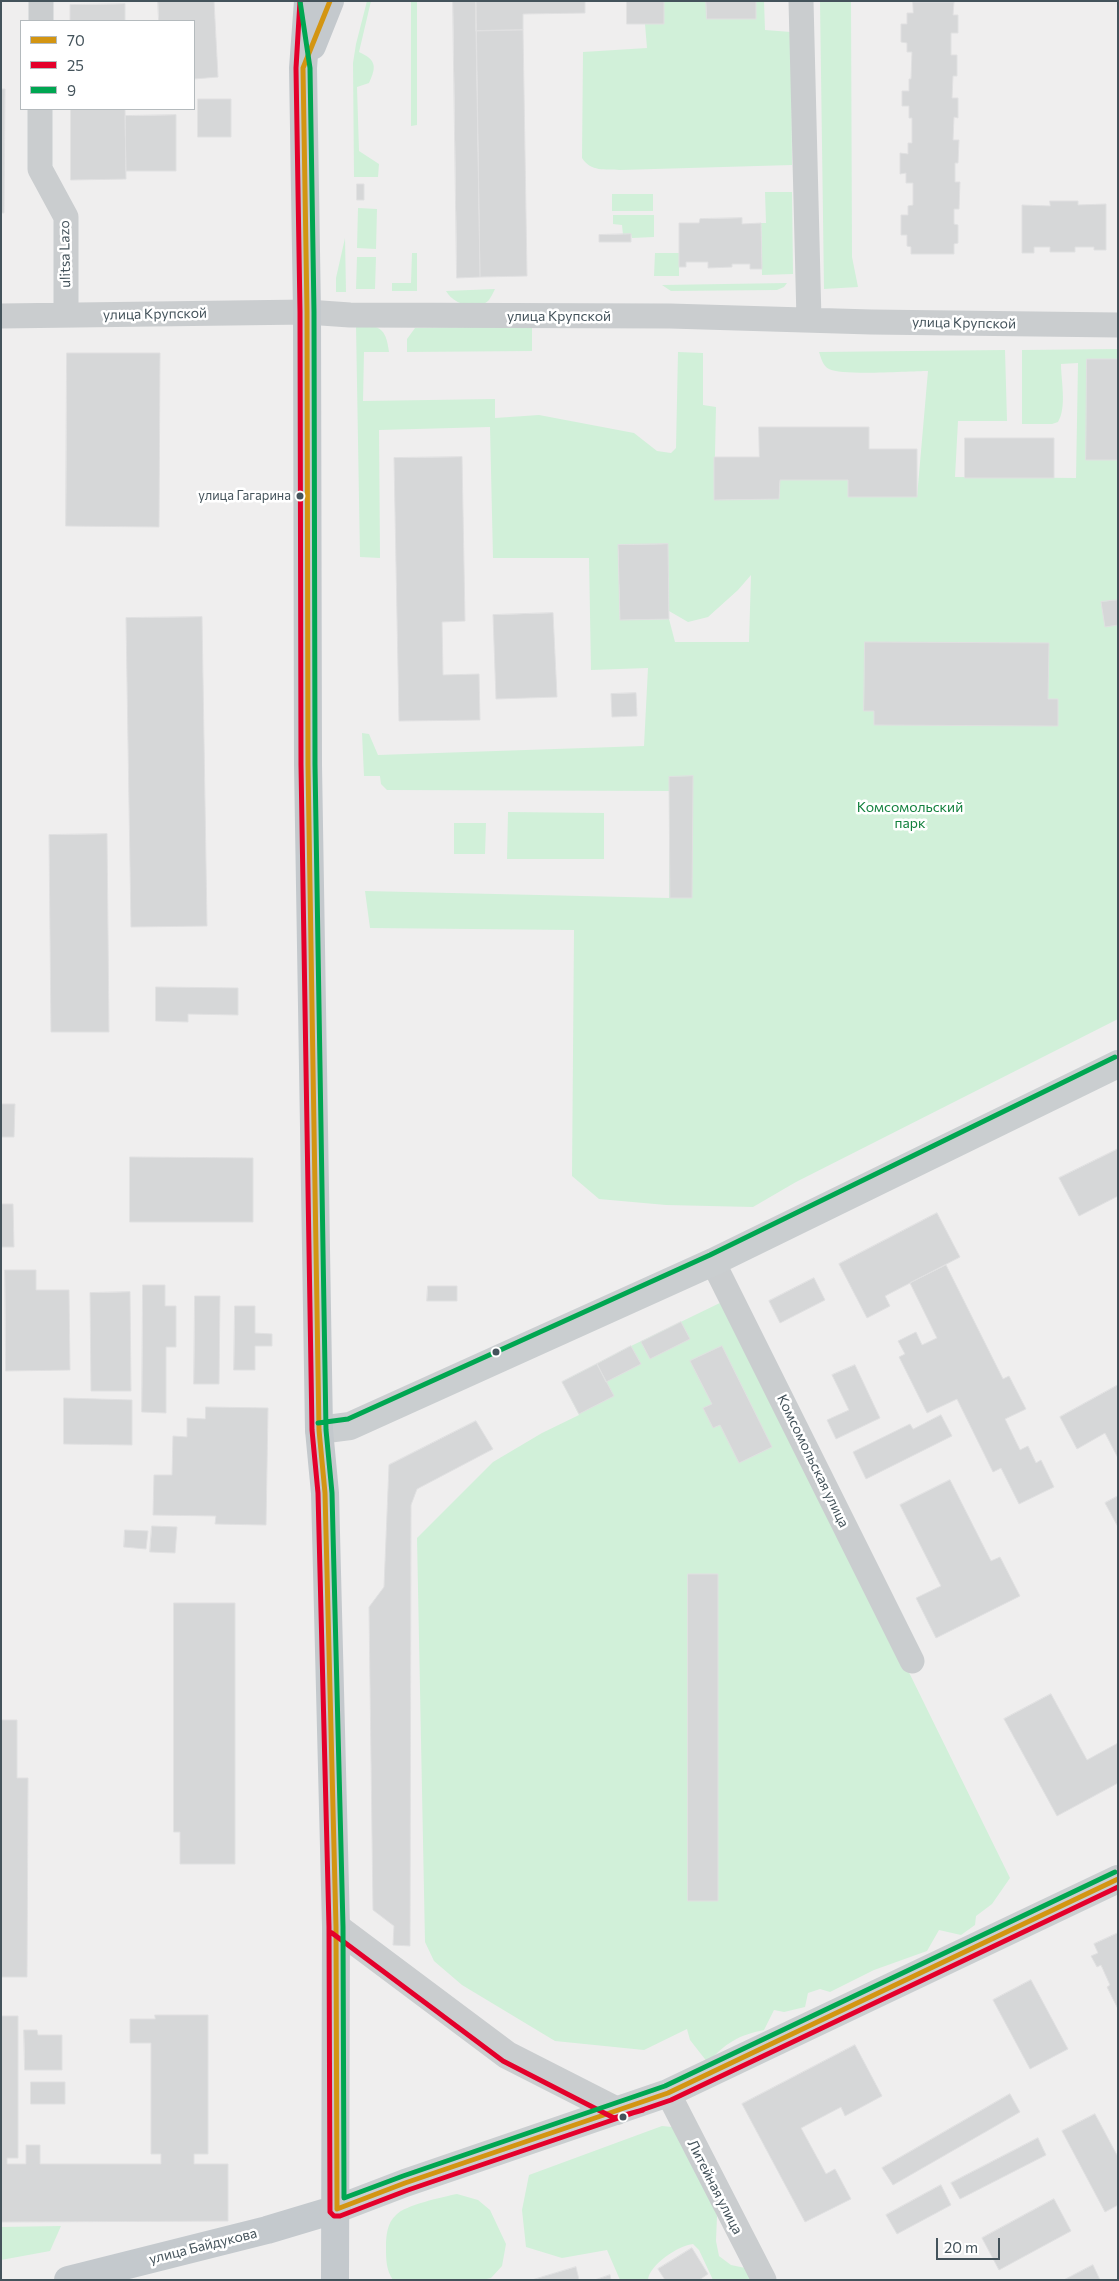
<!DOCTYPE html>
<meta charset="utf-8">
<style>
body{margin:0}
#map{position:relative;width:1119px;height:2281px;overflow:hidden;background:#efeeee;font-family:Commissioner,sans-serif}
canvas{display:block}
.frame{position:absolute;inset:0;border:2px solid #44535b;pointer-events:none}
.legend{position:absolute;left:20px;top:20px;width:175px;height:90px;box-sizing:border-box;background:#fff;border:1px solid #b4babd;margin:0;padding:6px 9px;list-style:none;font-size:15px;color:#44535b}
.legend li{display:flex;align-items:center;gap:10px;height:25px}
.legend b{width:25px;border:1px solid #b4babd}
.scale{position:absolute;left:936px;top:2238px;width:64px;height:22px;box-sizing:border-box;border:2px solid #44535b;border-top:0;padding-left:6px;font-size:15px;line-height:18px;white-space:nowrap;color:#44535b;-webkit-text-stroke:4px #fff;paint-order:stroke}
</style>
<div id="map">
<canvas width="1119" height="2281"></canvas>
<div class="frame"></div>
<ul class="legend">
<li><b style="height:6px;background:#d39512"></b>70</li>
<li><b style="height:6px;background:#e4002b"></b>25</li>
<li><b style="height:6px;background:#00a651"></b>9</li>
</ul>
<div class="scale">20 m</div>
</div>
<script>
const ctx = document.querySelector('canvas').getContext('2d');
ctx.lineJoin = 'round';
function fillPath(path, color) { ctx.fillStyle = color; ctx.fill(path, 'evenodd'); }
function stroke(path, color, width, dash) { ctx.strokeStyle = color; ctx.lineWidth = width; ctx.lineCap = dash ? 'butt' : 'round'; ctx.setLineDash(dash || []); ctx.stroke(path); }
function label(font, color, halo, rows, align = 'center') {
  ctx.font = font + ' Commissioner,sans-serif'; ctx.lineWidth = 5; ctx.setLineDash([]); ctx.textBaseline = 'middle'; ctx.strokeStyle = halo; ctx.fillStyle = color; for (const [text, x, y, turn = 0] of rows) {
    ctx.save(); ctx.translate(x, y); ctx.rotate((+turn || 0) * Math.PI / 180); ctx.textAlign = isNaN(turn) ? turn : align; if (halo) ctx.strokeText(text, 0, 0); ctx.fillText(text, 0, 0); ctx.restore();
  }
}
fillPath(new Path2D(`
 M 367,1 L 371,1 L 359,52 C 376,60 377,66 369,83 L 357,87 L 359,151 L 379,164 L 378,177 L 354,177 L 353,63 L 356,44 Z
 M 411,1 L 417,1 L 417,125 L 411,126 Z
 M 664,1 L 706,1 L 707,19 L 756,19 L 756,1 L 764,1 L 765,30 L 791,32 L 792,165 L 620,170 C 605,169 591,172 582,158 L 583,52 L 647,48 L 645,24 Z
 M 820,1 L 851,1 L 852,257 L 858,287 L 824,289 Z
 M 765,192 L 792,192 L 793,274 L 762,275 L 761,223 L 766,223 Z
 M 612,194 L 653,194 L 653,211 L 612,211 Z
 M 358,208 L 377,209 L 376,249 L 357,248 Z
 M 613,215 L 654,215 L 654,237 L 632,238 L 631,234 L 623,235 L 622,225 L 613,224 Z
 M 345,238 L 346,292 L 336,292 L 336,278 Z
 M 412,253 L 417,253 L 417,291 L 392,291 L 392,283 L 411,283 Z
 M 655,253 L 679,253 L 679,276 L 654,276 Z
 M 357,257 L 376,257 L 375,289 L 356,289 Z
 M 787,283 L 784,287 L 777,290 L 671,291 L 662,285 Z
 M 495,289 C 493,293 491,297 489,300 C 477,312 453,304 446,291 Z
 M 356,325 C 379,325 386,327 389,352 L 364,352 L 363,401 L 495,399 L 495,418 L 539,415 L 634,433 L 657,451 L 671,453 L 676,448 L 678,352 L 703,353 L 703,405 L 716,407 L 714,500 L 779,499 L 780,480 L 848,480 L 848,497 L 917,497 L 928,371 C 910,371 842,376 829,369 C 823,366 821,358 819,352 L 1005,350 L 1007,421 L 958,421 L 955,477 L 1076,478 L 1078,363 L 1061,364 C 1061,381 1067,407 1058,422 L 1052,424 L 1022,424 L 1022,350 L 1118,349 L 1118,1019 L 796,1182 L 753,1207 L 666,1205 L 599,1199 L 572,1176 L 574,930 L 370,928 L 365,891 L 669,898 L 669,791 L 387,790 L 381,784 L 380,776 L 364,776 L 362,733 L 369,734 L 378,755 L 644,746 L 648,668 L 591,670 L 589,558 L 493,558 L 490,427 L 379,430 L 380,558 L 360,557 ZM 667,544 L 669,611 L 688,622 L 708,617 L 738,590 L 751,575 L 749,642 L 675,642 L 669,619 L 620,620 L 618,545 Z
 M 532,326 L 532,351 L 407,352 L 407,339 L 415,328 Z
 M 508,812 L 604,813 L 604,859 L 507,859 Z
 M 454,823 L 486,823 L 485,854 L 454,854 Z
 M 726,1300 L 1010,1878 L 992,1904 L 976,1916 L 975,1925 L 961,1935 L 939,1930 L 927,1951 L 874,1970 L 830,1992 L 820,1989 L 808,1993 L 805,2007 L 784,2012 L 774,2010 L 764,2030 C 739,2035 725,2043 708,2063 L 690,2040 L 687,2029 L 644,2050 L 555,2041 L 462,1985 L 434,1961 L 425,1942 L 417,1538 L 493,1462 L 542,1433 L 579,1415 L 562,1382 L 631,1346 Z
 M 662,2126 L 672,2127 L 699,2166 L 717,2216 L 716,2241 L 719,2256 L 731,2265 L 750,2269 L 755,2280 L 713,2280 L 699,2250 L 693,2244 C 679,2245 649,2265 648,2280 L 620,2280 L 607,2250 L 562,2258 L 526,2247 L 522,2210 L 529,2175 Z
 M 457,2194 L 478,2200 L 490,2210 L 506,2244 L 502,2266 L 491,2278 L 482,2280 L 393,2280 C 386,2270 386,2259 386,2247 C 386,2236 387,2223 396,2215 C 405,2205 443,2197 457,2194 Z
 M 61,2226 L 50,2251 L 1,2260 L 1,2227 Z`), '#d1f0d9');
const building = new Path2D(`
 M 158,1 L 214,1 L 218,77 L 194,79 L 194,21 L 159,21 Z
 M 453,1 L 476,1 L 480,277 L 457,278 Z
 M 476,1 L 585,1 L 585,13 L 523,14 L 523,30 L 476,31 Z
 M 627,1 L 664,1 L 664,24 L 627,24 Z
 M 706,1 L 756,1 L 756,19 L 707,19 Z
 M 913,2 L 954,2 L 953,15 L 958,15 L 958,33 L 951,33 L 951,55 L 957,55 L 957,76 L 953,76 L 952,98 L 958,98 L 958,118 L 954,117 L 953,140 L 959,140 L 958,163 L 955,163 L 955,182 L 960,182 L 959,209 L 954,209 L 954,224 L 958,225 L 958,243 L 954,244 L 954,254 L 911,254 L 911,247 L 907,246 L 907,235 L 901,235 L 901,215 L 908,215 L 908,206 L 913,205 L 913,183 L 906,183 L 906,173 L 900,174 L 900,153 L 908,154 L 908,143 L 912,143 L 912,118 L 909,118 L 909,106 L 902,106 L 902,91 L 909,91 L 909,79 L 911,79 L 912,52 L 907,52 L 907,43 L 901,42 L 901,24 L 907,24 L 907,13 L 913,13 Z
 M 125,4 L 125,21 L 70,21 L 70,5 Z
 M 523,30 L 527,276 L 480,277 L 476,31 Z
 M 1,89 L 5,89 L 4,213 L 1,213 Z
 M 198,99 L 231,99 L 231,137 L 198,137 Z
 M 71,109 L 125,109 L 126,179 L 71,180 Z
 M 176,115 L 176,171 L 126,171 L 125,116 Z
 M 357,184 L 364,184 L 364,200 L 357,200 Z
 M 1050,201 L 1078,201 L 1078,205 L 1106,204 L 1106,250 L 1094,250 L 1094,247 L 1075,247 L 1075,252 L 1050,252 L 1050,247 L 1034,247 L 1034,253 L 1022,253 L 1022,205 L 1050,206 Z
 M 742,218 L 742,224 L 761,223 L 762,269 L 750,269 L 750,264 L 732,264 L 732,267 L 708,268 L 708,262 L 686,262 L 686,267 L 679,267 L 679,223 L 699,223 L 700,219 Z
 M 631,234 L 631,242 L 599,242 L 599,235 Z
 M 67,353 L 160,353 L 159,527 L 66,526 Z
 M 1087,359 L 1118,359 L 1118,460 L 1086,460 Z
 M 759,427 L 869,427 L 869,449 L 917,449 L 917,497 L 848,497 L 848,480 L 780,480 L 779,499 L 714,500 L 714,457 L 759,457 Z
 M 965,438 L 1054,438 L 1054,478 L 965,478 Z
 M 462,457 L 465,621 L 442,622 L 443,675 L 479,674 L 480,720 L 399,721 L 394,458 Z
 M 668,544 L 669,619 L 620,620 L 618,545 Z
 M 1118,600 L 1118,625 L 1105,627 L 1101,602 Z
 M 553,613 L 557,697 L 496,699 L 493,615 Z
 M 202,617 L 207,926 L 131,927 L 126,618 Z
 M 865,642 L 1049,643 L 1048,699 L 1058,699 L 1058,726 L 874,725 L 874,711 L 864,711 Z
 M 636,693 L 637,716 L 612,717 L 611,694 Z
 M 693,776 L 692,898 L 670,898 L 669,777 Z
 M 107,834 L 109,1032 L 51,1032 L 49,835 Z
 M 156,987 L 238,988 L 238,1015 L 188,1014 L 188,1022 L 156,1021 Z
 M 1,1104 L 15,1104 L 14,1137 L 1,1137 Z
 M 1118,1149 L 1118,1196 L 1079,1216 L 1059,1178 Z
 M 130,1157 L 253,1158 L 253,1222 L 130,1222 Z
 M 1,1204 L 13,1204 L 14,1247 L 1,1247 Z
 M 937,1213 L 960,1257 L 885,1296 L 890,1306 L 867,1318 L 839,1264 Z
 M 946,1265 L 1003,1379 L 1009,1376 L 1026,1409 L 1005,1419 L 1020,1450 L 1028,1446 L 1036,1463 L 1041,1460 L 1054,1487 L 1019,1504 L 1001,1468 L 993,1472 L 957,1399 L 927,1413 L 899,1357 L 905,1354 L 898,1341 L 916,1332 L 922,1345 L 937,1338 L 910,1283 Z
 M 5,1270 L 36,1270 L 36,1290 L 69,1290 L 70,1370 L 6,1371 Z
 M 814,1278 L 825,1300 L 780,1323 L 769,1301 Z
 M 143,1285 L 165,1285 L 165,1306 L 176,1306 L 176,1347 L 166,1347 L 166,1413 L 142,1412 Z
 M 428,1286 L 457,1286 L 457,1301 L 427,1301 Z
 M 130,1292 L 131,1391 L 91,1391 L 90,1293 Z
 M 195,1296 L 220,1296 L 219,1384 L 194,1384 Z
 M 235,1306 L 255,1306 L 255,1333 L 272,1334 L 272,1346 L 255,1346 L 255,1370 L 234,1370 Z
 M 681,1322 L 690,1339 L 650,1359 L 641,1342 Z
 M 631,1346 L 641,1364 L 606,1382 L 597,1364 Z
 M 722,1346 L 772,1447 L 739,1463 L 720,1425 L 713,1428 L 703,1408 L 712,1404 L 690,1361 Z
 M 597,1364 L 614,1396 L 579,1414 L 562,1382 Z
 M 855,1365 L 880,1418 L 836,1439 L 827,1420 L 849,1410 L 832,1375 Z
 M 1118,1385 L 1118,1458 L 1105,1433 L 1077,1449 L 1060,1417 Z
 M 64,1398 L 132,1400 L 132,1445 L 64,1444 Z
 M 206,1407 L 268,1408 L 266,1525 L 215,1524 L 216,1516 L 153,1515 L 154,1475 L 172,1475 L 173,1436 L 187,1437 L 187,1418 L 205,1419 Z
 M 941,1415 L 952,1436 L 866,1479 L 853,1452 L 910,1424 L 913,1429 Z
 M 476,1421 L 493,1449 L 417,1489 L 411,1505 L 410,1946 L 393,1945 L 394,1926 L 373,1910 L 369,1607 L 384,1587 L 389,1465 Z
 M 950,1480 L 991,1561 L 1000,1557 L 1020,1596 L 936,1638 L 916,1598 L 941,1586 L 900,1505 Z
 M 1118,1496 L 1118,1527 L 1105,1503 Z
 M 152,1526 L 177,1527 L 175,1553 L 150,1552 Z
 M 125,1530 L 148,1531 L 146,1549 L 124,1547 Z
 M 688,1574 L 718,1574 L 718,1901 L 688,1901 Z
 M 174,1603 L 235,1603 L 235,1864 L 180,1864 L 180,1832 L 174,1832 Z
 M 1051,1694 L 1087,1760 L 1118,1743 L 1118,1783 L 1057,1816 L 1004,1719 Z
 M 1,1720 L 17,1720 L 17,1778 L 28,1778 L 27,1977 L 1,1977 Z
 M 1118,1933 L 1118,2009 L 1107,1987 L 1110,1985 L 1101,1965 L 1097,1967 L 1091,1956 L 1098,1953 L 1094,1944 Z
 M 1031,1980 L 1068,2049 L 1030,2069 L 993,2000 Z
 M 155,2015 L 208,2015 L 208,2154 L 194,2154 L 194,2164 L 228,2164 L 228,2221 L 1,2222 L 1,2016 L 18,2016 L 18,2158 L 7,2158 L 7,2164 L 26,2164 L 26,2145 L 40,2145 L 40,2164 L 161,2164 L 161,2154 L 151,2154 L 151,2043 L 130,2043 L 130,2019 L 155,2019 Z
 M 24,2030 L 37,2030 L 38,2035 L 62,2035 L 62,2070 L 25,2070 Z
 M 855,2045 L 882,2096 L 845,2116 L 841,2107 L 801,2128 L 826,2174 L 835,2169 L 851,2199 L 805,2222 L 742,2104 Z
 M 31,2082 L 65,2082 L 65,2104 L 31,2104 Z
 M 1010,2094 L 1020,2112 L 893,2185 L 882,2168 Z
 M 1095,2114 L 1118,2157 L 1118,2205 L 1105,2212 L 1062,2131 Z
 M 1038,2138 L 1046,2155 L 960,2199 L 951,2183 Z
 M 941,2185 L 951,2205 L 897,2234 L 886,2215 Z
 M 1054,2199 L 1071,2231 L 999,2270 L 982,2238 Z
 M 692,2248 L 708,2274 L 699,2280 L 665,2280 L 658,2269 Z
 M 1093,2265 L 1100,2280 L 1064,2280 Z
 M 576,2267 L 579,2280 L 532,2280 Z
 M 610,2275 L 611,2280 L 595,2280 Z`);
fillPath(building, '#d6d7d8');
stroke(building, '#e0e0e1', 1);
stroke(new Path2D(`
 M 801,1 L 809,320
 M 41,21 L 41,1
 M 40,109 L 40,169 L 66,217 L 66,315
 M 1,316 L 307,312 L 350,315 L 670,316 L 871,322 L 1118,325
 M 713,1262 L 912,1661
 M 668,2093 L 764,2280`), '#cacdcf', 25);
stroke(new Path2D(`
 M 336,1927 L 507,2055 L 617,2111`), '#cacdcf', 28);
stroke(new Path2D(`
 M 319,1430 L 350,1426 L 713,1262 L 1118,1064
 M 337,2209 L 405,2183 L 668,2093 L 1118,1879`), '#caced0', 28);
stroke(new Path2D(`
 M 308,1 L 303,68 L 307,312 L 308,765 L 319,1430 L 325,1493 L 336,1927 L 335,2280
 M 312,46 L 330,1
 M 68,2280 L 267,2230 L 337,2209`), '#c4c9cd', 28);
stroke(new Path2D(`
 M 330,1 L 303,68 L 307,312 L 308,765 L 319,1430 L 325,1493 L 336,1927 L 337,2209
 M 337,2209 L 405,2183 L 668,2093 L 1118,1879`), '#d39512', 5);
stroke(new Path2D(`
 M 300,1 L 296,68 L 300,312 L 301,765 L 312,1430 L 318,1493 L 329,1927 L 330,2212 L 334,2216 L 340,2216 L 408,2190 L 671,2100 L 1118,1887
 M 332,1933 L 503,2061 L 614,2118 L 643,2110`), '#e4002b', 5);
stroke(new Path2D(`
 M 300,1 L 310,68 L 314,312 L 315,765 L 326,1430 L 332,1493 L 343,1927 L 344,2198 L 403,2176 L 665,2086 L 1115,1872
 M 318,1423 L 348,1419 L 710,1255 L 1115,1057`), '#00a651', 5);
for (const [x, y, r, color] of [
 [300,496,4.5,"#44535b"],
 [496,1352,4.5,"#44535b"],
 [623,2117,4.5,"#44535b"]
]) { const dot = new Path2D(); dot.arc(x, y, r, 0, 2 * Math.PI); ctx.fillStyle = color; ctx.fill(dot); stroke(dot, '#fff', 2); }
label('13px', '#44535b', '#fff', [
 ["улица Гагарина",291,496]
], 'right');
label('14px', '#44535b', '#fff', [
 ["ulitsa Lazo",65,254,-91],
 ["улица Крупской",155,314,-1],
 ["улица Крупской",559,316],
 ["улица Крупской",964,323,1],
 ["Комсомольская улица",813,1461,64],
 ["Литейная улица",715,2187,63],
 ["улица Байдукова",203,2246,-14]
]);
label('14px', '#12803d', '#fff', [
 ["Комсомольский",910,807],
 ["парк",910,823]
]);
</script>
